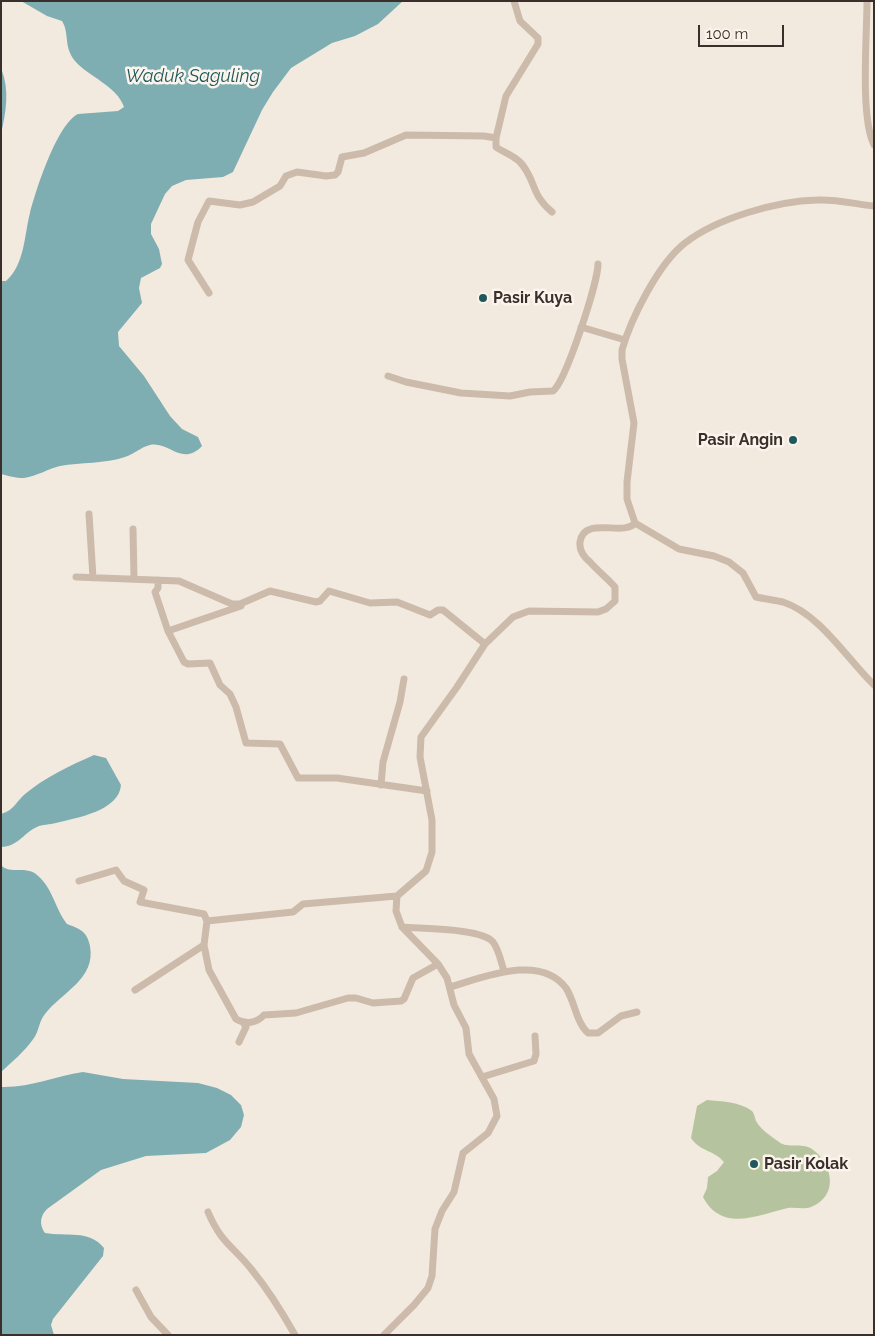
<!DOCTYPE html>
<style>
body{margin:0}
#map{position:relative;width:875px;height:1336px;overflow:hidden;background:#f3eadf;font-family:Raleway,sans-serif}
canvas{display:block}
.frame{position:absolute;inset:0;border:2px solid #3a2f2a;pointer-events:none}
.scale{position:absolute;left:698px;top:25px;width:86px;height:22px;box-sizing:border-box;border:2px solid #3a2f2a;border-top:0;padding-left:6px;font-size:15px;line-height:18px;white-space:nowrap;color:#3a2f2a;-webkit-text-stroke:4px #fbf4ec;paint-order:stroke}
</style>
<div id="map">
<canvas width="875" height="1336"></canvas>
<div class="frame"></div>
<div class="scale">100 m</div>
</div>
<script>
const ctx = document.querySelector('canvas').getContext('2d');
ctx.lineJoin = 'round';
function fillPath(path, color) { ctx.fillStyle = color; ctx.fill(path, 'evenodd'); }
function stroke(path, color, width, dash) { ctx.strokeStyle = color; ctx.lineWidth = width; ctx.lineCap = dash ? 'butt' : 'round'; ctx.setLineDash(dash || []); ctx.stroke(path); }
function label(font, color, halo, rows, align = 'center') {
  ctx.font = font + ' Raleway,sans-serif'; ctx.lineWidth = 5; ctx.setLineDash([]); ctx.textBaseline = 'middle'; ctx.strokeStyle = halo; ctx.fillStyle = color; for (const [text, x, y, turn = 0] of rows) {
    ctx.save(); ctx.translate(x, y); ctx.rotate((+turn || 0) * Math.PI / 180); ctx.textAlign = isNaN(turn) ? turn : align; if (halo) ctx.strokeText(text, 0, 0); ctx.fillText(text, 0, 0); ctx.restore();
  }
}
fillPath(new Path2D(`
 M 707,1100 C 720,1101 741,1102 752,1111 C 754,1113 755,1118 756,1121 C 761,1130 771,1136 779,1142 C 788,1149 801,1142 812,1149 C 833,1164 839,1196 811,1207 C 803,1210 796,1207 788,1208 C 758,1215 722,1233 703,1197 L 707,1188 L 708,1177 L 717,1171 L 724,1162 C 714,1150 699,1151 691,1138 L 697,1106 Z`), '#b6c39f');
fillPath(new Path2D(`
 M 21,1 L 403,1 L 378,24 L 355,36 L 332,43 L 291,68 L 273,92 L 262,110 L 233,172 L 223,177 L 186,180 L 172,186 L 165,194 L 151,224 L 151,234 L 159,249 L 162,264 L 160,268 L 141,278 L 139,288 L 142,303 L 118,332 L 119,346 L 144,376 L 170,416 L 182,429 L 198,437 L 202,446 C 182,467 169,441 150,445 C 141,447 134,454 125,457 C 105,464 81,462 60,466 C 48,469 37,476 24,478 C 15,478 9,476 1,474 L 1,281 L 6,281 C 25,264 24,236 30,213 C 36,190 57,124 78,114 L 118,111 L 124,107 C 117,86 89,77 75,61 C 63,46 70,34 62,21 L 47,16 Z
 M 1,68 C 10,90 6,112 1,134 Z
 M 94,755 L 106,758 L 121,785 C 119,811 76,818 56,823 C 50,825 42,824 37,827 C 22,834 19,846 1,847 L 1,814 C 13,811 16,802 25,794 C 44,778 71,765 94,755 Z
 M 1,865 C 10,875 26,865 37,875 C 53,888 55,909 67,924 C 80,929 87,931 90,946 C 96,979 62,992 45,1014 C 39,1021 39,1031 34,1038 C 25,1051 12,1062 1,1072 Z
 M 83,1072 L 123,1079 L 198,1083 L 217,1088 L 231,1095 L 241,1105 L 244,1115 L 241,1127 L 230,1140 L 206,1153 L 146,1156 L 101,1170 L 47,1209 C 40,1216 39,1225 45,1233 C 66,1237 89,1229 104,1248 L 103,1256 L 53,1319 L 51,1325 L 54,1335 L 1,1335 L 1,1087 C 30,1088 55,1076 83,1072 Z`), '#7eaeb1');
stroke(new Path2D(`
 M 867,1 C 867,36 860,117 874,145
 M 496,138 L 496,147 C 503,152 513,155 520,162 C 536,179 530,194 552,212
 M 209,293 L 188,260 L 198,222 L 209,201 L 240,205 L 253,202 L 280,186 L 286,176 L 297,172 L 326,176 L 335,175 L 338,172 L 342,157 L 364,153 L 406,135 L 484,136 L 496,138 L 506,96 L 538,44 L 538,38 L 520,21 L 514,1
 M 581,327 L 625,340
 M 388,376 L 406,382 L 461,393 L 510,396 L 530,392 L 553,391 C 566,381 598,282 598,264
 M 89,514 L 93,578
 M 635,523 L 679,549 L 714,556 L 729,562 L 743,573 L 756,597 C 765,599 774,600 783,602 C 820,614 847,659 874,685
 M 133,529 L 134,578
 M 76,577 L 179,581 L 232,604 L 240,604 L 270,591 L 316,602 L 320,601 L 329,591 L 370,603 L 397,602 L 430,615 L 438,610 L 443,610 L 485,644
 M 158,580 L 158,588 L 155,592 L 168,631 L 184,662 L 188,664 L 210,663 L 220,685 L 230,694 L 236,707 L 246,743 L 280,744 L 298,778 L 337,778 L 427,791
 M 168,631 L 241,606
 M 381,785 L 383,762 L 400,702 L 404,679
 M 79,881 L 116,870 L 124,881 L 144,890 L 140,902 L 204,914 L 207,921 L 293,912 L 303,904 L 397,896
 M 402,927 C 420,929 482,928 493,942 C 499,950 501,962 504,971
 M 204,945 L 209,970 L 236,1019 C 246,1025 257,1023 264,1015 L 296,1013 L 348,998 L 356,998 L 373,1003 L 401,1001 L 404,999 L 413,978 L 438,964
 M 450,987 C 482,978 540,953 566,988 C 575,1002 576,1022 588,1033 L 598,1033 L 621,1016 L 637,1012
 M 135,990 L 204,945 L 207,921
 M 239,1042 L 246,1027 L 243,1022
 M 482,1077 L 534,1061 L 536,1054 L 535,1036
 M 208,1212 C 221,1243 233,1246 252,1270 C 269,1291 282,1312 295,1335
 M 136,1290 L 151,1317 L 168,1335
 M 384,1335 L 414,1305 L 428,1288 L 432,1276 L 435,1229 L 442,1211 L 454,1192 L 463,1153 L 488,1133 L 497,1116 L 494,1099 L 469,1054 L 466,1028 L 454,1005 L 447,978 L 438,964 L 402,927 L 396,911 L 397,896 L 426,871 L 432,852 L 432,820 L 420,757 L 421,737 L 457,687 L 485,644 L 513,617 L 529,611 L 598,612 L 606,609 L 615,601 L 615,587 C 607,578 598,571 590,562 C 584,557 579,550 580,542 C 584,515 624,537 635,523 L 627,499 L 627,482 L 634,423 L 622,359 L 622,350 C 631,318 659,263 685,243 C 717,218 777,201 817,200 C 836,199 855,204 874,206`), '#ccbbab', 7);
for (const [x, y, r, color] of [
 [483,298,5,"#1e575c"],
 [793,440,5,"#1e575c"],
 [754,1164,5,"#1e575c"]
]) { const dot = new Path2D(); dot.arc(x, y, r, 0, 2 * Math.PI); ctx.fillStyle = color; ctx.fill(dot); stroke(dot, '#fbf4ec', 2); }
label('bold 16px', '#3a2f2a', '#fbf4ec', [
 ["Pasir Kuya",493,298],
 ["Pasir Angin",783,440,"right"],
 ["Pasir Kolak",764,1164]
], 'left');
label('italic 18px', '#1e575c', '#fbf4ec', [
 ["Waduk Saguling",193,77]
]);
</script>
